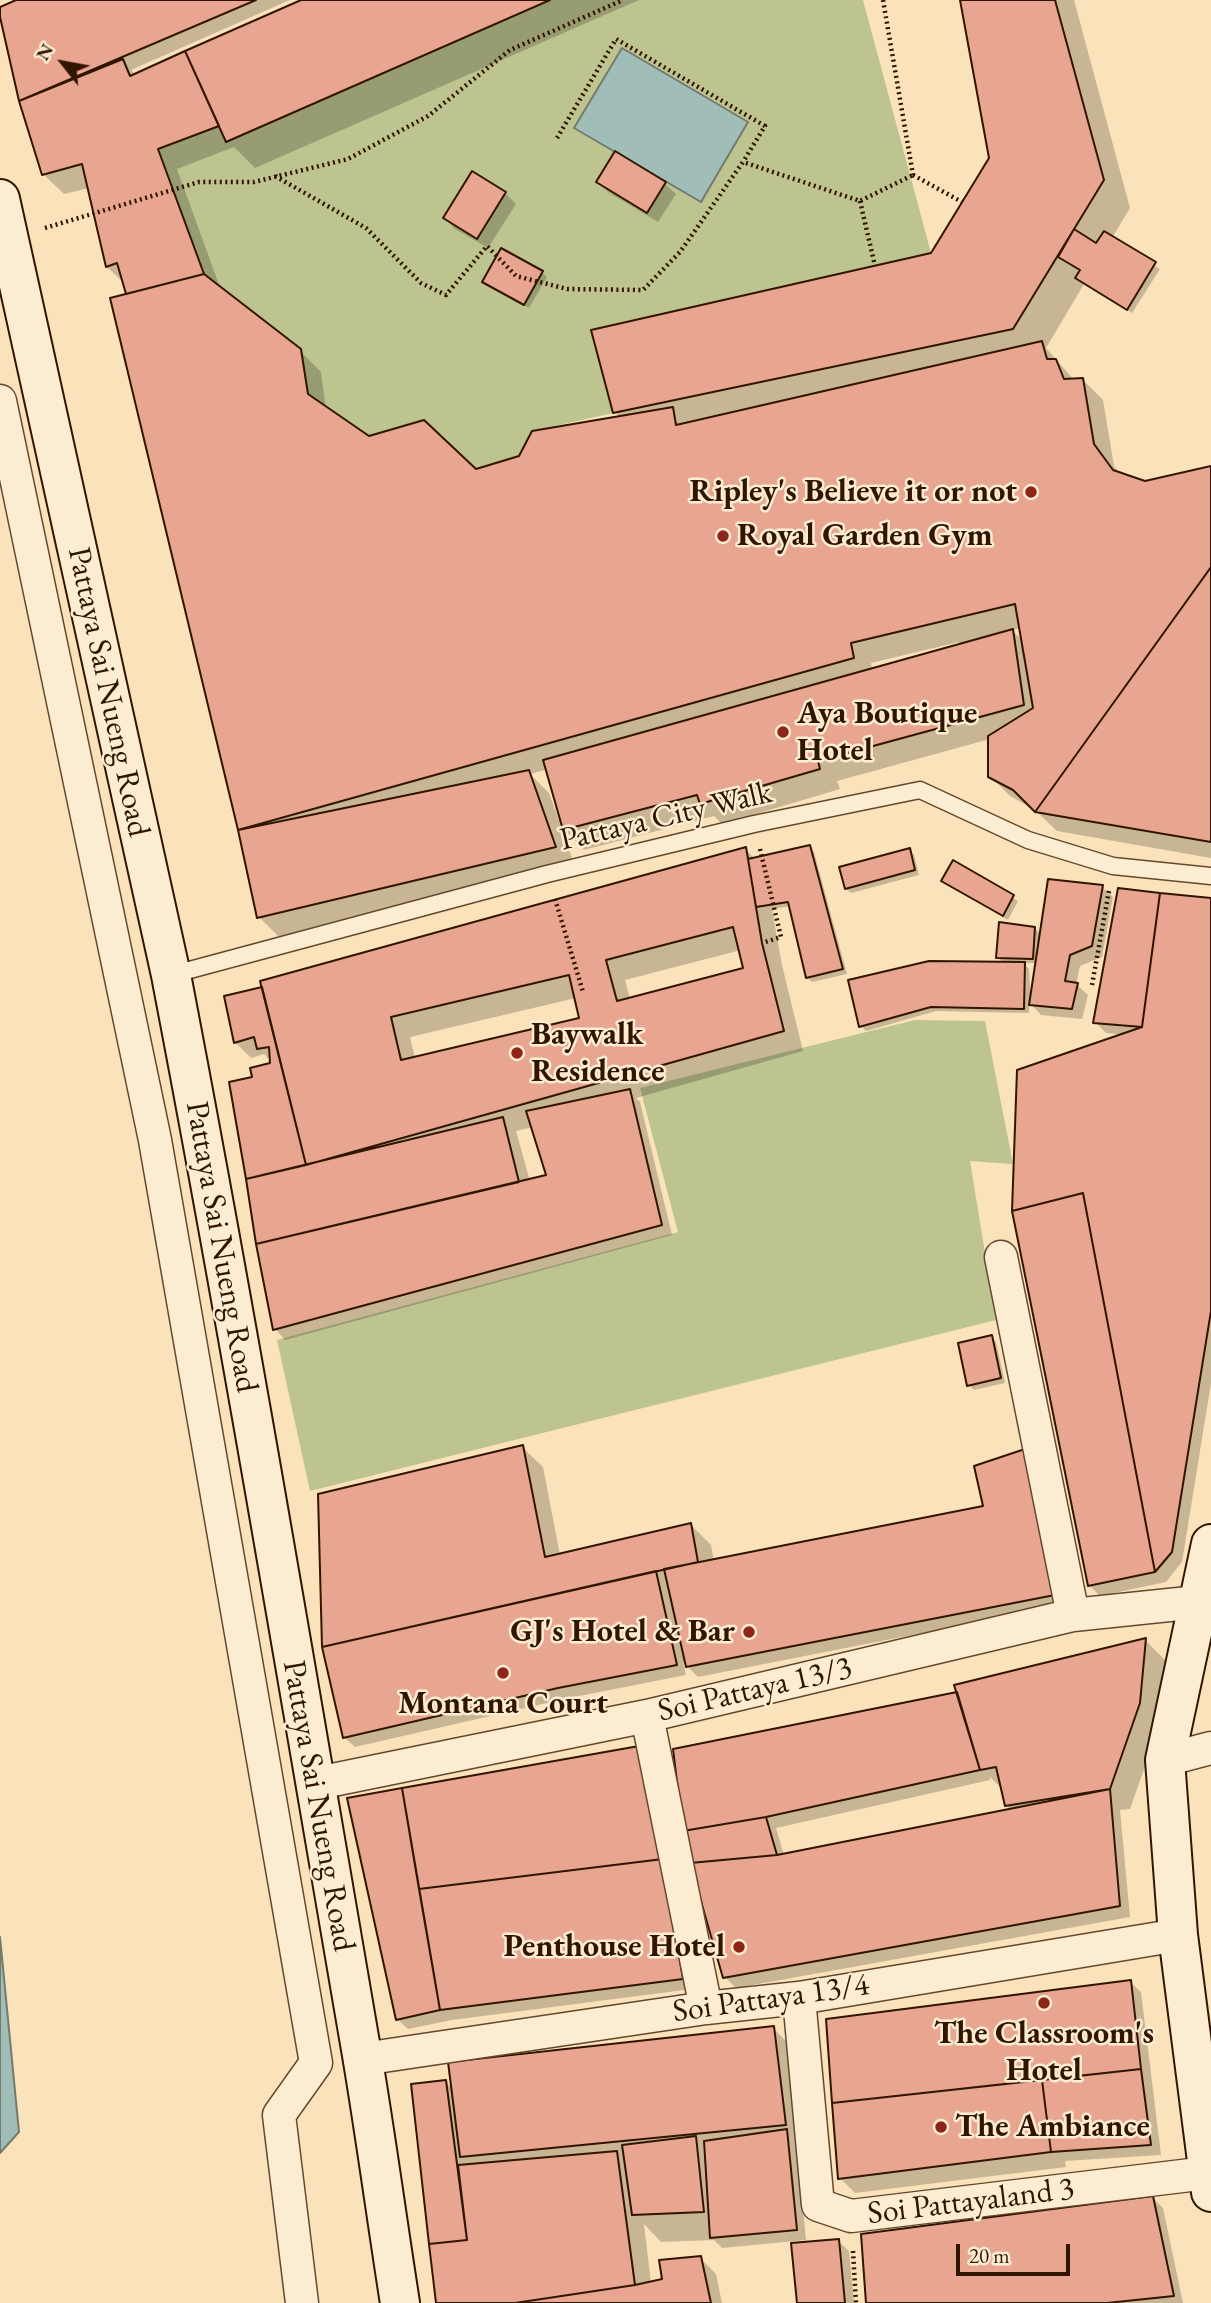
<!DOCTYPE html>
<style>
body{margin:0}
#map{position:relative;width:1211px;height:2303px;overflow:hidden;background:#fae3ba;font-family:"EB Garamond",serif}
canvas{display:block}
.north{position:absolute;left:28px;top:28px;width:70px;height:70px;-webkit-text-stroke:5px #fcedd2;paint-order:stroke;rotate:301deg;font-size:19px;font-weight:700;line-height:28px;text-align:center;color:#311500}
.north::after{content:'';display:block;margin:auto;width:24px;height:32px;background:#311500;clip-path:polygon(50% 0,100% 100%,50% 72%,0 100%)}
.scale{position:absolute;left:956px;top:2244px;width:114px;height:32px;box-sizing:border-box;border:4px solid #311500;border-top:0;padding-left:9px;font-size:21px;line-height:24px;white-space:nowrap;color:#311500;-webkit-text-stroke:5px #fcedd2;paint-order:stroke}
</style>
<div id="map">
<canvas width="1211" height="2303"></canvas>
<div class="north">N</div>
<div class="scale">20 m</div>
</div>
<script>
const ctx = document.querySelector('canvas').getContext('2d');
ctx.lineJoin = 'round';
function fillPath(path, color) { ctx.fillStyle = color; ctx.fill(path, 'evenodd'); }
function stroke(path, color, width, dash) { ctx.strokeStyle = color; ctx.lineWidth = width; ctx.lineCap = dash ? 'butt' : 'round'; ctx.setLineDash(dash || []); ctx.stroke(path); }
function label(font, color, halo, rows, align = 'center') {
  ctx.font = font + ' "EB Garamond",serif'; ctx.lineWidth = 5; ctx.setLineDash([]); ctx.textBaseline = 'middle'; ctx.strokeStyle = halo; ctx.fillStyle = color; for (const [text, x, y, turn = 0] of rows) {
    ctx.save(); ctx.translate(x, y); ctx.rotate((+turn || 0) * Math.PI / 180); ctx.textAlign = isNaN(turn) ? turn : align; if (halo) ctx.strokeText(text, 0, 0); ctx.fillText(text, 0, 0); ctx.restore();
  }
}
fillPath(new Path2D(`
 M 550,0 L 863,0 L 931,253 L 613,413 L 533,431 L 519,456 L 476,469 L 424,420 L 369,436 L 308,394 L 204,274 L 158,150 Z
 M 915,1020 L 985,1021 L 1013,1164 L 970,1161 L 996,1320 L 310,1491 L 277,1340 L 678,1232 L 640,1088 Z`), '#bec490');
const water = new Path2D(`
 M 622,48 L 748,122 L 701,202 L 574,128 Z
 M 0,1937 L 19,2132 L 0,2153 Z`);
fillPath(water, '#a0bdb8');
stroke(water, '#747a6e', 2);
fillPath(new Path2D(`
 M 20,0 L 290,0 L 131,70 L 136,75 L 306,0 L 639,0 L 255,168 L 234,147 L 177,169 L 221,290 L 300,351 L 321,372 L 326,409 L 369,438 L 476,471 L 621,418 L 615,412 L 933,255 L 991,158 L 961,0 L 1074,0 L 1130,208 L 1112,238 L 1160,269 L 1132,313 L 1084,284 L 1046,348 L 1074,380 L 1082,379 L 1103,400 L 1114,466 L 1120,474 L 1145,483 L 1211,468 L 1211,858 L 1057,831 L 1035,810 L 1010,796 L 990,776 L 990,739 L 837,781 L 840,789 L 722,824 L 714,816 L 584,850 L 561,826 L 575,867 L 279,937 L 259,917 L 112,300 L 128,295 L 125,284 L 107,267 L 89,188 L 64,194 L 43,174 L 20,100 L 0,9 ZM 1021,628 L 1023,641 L 1012,630 ZM 959,642 L 959,645 L 872,670 L 871,663 ZM 548,769 L 562,822 L 560,823 L 549,793 L 530,774 Z
 M 616,153 L 665,184 L 676,194 L 658,222 L 608,192 L 598,181 Z
 M 472,173 L 505,193 L 516,204 L 488,248 L 455,229 L 445,218 Z
 M 542,272 L 547,277 L 529,308 L 485,282 Z
 M 809,847 L 814,852 L 847,974 L 812,982 L 807,977 L 791,906 L 772,909 L 782,965 L 803,1051 L 636,1098 L 640,1102 L 672,1235 L 285,1340 L 275,1329 L 254,1078 L 272,1062 L 264,1054 L 251,1058 L 235,1042 L 745,849 L 755,859 ZM 741,950 L 745,969 L 630,999 L 625,980 ZM 576,998 L 581,1019 L 415,1058 L 410,1037 ZM 533,1127 L 549,1176 L 530,1181 L 516,1131 Z
 M 909,850 L 914,855 L 919,875 L 851,893 L 846,889 Z
 M 954,863 L 1018,901 L 1008,920 L 943,881 Z
 M 1102,887 L 1113,897 L 1102,957 L 1080,966 L 1076,984 L 1088,995 L 1082,1019 L 1041,1015 L 1029,1002 L 1029,1013 L 936,1011 L 866,1031 L 861,1026 L 1004,964 L 998,957 L 1035,928 L 1041,935 ZM 1023,963 L 1037,963 L 1031,1002 L 1029,969 Z
 M 1211,899 L 1211,1383 L 1182,1562 L 1166,1582 L 1100,1596 L 1089,1585 L 1126,1035 L 1106,1033 L 1095,1022 Z
 M 991,1337 L 996,1342 L 1005,1383 L 974,1390 L 969,1385 Z
 M 522,1447 L 543,1467 L 560,1555 L 691,1525 L 711,1545 L 714,1561 L 985,1507 L 1070,1604 L 698,1677 L 683,1662 L 686,1675 L 569,1698 L 355,1747 L 344,1737 Z
 M 1145,1640 L 1165,1660 L 1160,1724 L 1130,1809 L 1120,1810 L 1130,1917 L 736,1988 L 725,1977 L 675,1750 L 959,1693 ZM 990,1777 L 1002,1789 L 1006,1805 L 1011,1810 L 784,1855 L 776,1828 L 990,1780 Z
 M 649,1759 L 692,1989 L 452,2020 L 408,2029 L 397,2019 Z
 M 1130,1982 L 1141,1992 L 1161,2155 L 1065,2161 L 1066,2167 L 855,2193 L 840,2178 L 827,2021 Z
 M 773,2028 L 793,2048 L 797,2145 L 806,2240 L 722,2248 L 714,2240 L 661,2242 L 644,2224 L 651,2283 L 664,2280 L 700,2258 L 716,2274 L 722,2303 L 438,2303 L 446,2082 L 453,2089 Z
 M 1152,2197 L 1163,2208 L 1183,2303 L 868,2303 Z
 M 838,2241 L 849,2251 L 854,2303 L 799,2303 Z`), '#0003');
const building = new Path2D(`
 M 16,0 L 256,0 L 19,101 L 0,17 L 0,7 Z
 M 301,0 L 550,0 L 226,142 L 185,51 Z
 M 960,0 L 1055,0 L 1104,180 L 1013,329 L 613,413 L 591,330 L 931,253 L 989,158 Z
 M 185,51 L 219,126 L 158,149 L 204,274 L 126,294 L 117,263 L 106,267 L 82,164 L 42,175 L 19,101 L 123,59 L 130,76 Z
 M 615,151 L 666,182 L 647,213 L 596,182 Z
 M 472,171 L 506,192 L 477,239 L 443,218 Z
 M 1074,229 L 1096,243 L 1104,231 L 1156,262 L 1127,310 L 1075,278 L 1080,270 L 1058,257 Z
 M 501,248 L 543,271 L 524,305 L 482,282 Z
 M 204,274 L 301,349 L 308,394 L 369,436 L 424,420 L 476,469 L 519,456 L 532,431 L 673,407 L 676,425 L 1042,341 L 1047,359 L 1056,359 L 1064,379 L 1083,378 L 1094,444 L 1113,470 L 1145,481 L 1211,466 L 1211,567 L 1035,812 L 1013,790 L 988,777 L 988,736 L 1033,708 L 1015,604 L 851,643 L 854,658 L 238,830 L 110,298 Z
 M 1211,567 L 1211,842 L 1035,812 Z
 M 1013,629 L 1024,705 L 818,761 L 820,769 L 700,804 L 697,795 L 563,830 L 543,760 Z
 M 529,770 L 556,847 L 257,918 L 238,830 Z
 M 810,845 L 843,969 L 806,978 L 788,902 L 756,907 L 748,859 Z
 M 746,847 L 762,943 L 784,1031 L 306,1165 L 260,981 ZM 733,927 L 743,968 L 617,1001 L 606,960 ZM 569,975 L 579,1018 L 401,1060 L 391,1017 Z
 M 910,848 L 915,870 L 845,889 L 839,867 Z
 M 953,860 L 1014,895 L 1003,916 L 941,881 Z
 M 1048,879 L 1103,885 L 1092,946 L 1070,955 L 1065,981 L 1078,983 L 1072,1009 L 1029,1005 Z
 M 1118,888 L 1160,893 L 1142,1027 L 1093,1023 Z
 M 1160,893 L 1211,898 L 1211,1311 L 1172,1552 L 1155,1572 L 1083,1193 L 1012,1211 L 1017,1070 L 1142,1027 Z
 M 999,922 L 1035,927 L 1033,959 L 996,958 Z
 M 929,961 L 1025,962 L 1024,1009 L 931,1007 L 859,1027 L 848,980 Z
 M 262,987 L 306,1165 L 246,1179 L 229,1082 L 252,1077 L 250,1068 L 270,1063 L 269,1047 L 257,1049 L 254,1037 L 234,1043 L 224,996 Z
 M 630,1089 L 662,1225 L 273,1330 L 256,1244 L 546,1175 L 526,1111 Z
 M 503,1117 L 519,1182 L 256,1244 L 246,1179 Z
 M 1083,1193 L 1155,1572 L 1088,1586 L 1012,1211 Z
 M 992,1335 L 1001,1378 L 967,1386 L 958,1343 Z
 M 523,1445 L 545,1557 L 691,1523 L 698,1562 L 322,1647 L 318,1494 Z
 M 1031,1447 L 1060,1594 L 686,1667 L 664,1569 L 983,1506 L 974,1466 Z
 M 656,1571 L 677,1665 L 558,1688 L 343,1738 L 322,1647 Z
 M 1146,1638 L 1140,1703 L 1110,1789 L 1005,1806 L 996,1767 L 980,1770 L 954,1685 Z
 M 957,1692 L 980,1770 L 766,1817 L 683,1831 L 673,1749 Z
 M 639,1746 L 663,1859 L 419,1889 L 402,1788 Z
 M 402,1788 L 440,2010 L 396,2020 L 347,1798 Z
 M 1110,1789 L 1120,1906 L 723,1978 L 690,1863 L 777,1855 Z
 M 766,1817 L 777,1855 L 690,1863 L 683,1831 Z
 M 663,1859 L 683,1979 L 440,2010 L 419,1889 Z
 M 1131,1980 L 1141,2069 L 832,2103 L 826,2019 Z
 M 774,2026 L 786,2125 L 460,2157 L 448,2062 Z
 M 1141,2069 L 1151,2145 L 1051,2152 L 1042,2080 Z
 M 446,2080 L 467,2240 L 429,2244 L 411,2084 Z
 M 1042,2080 L 1051,2152 L 838,2179 L 832,2103 Z
 M 787,2129 L 797,2230 L 710,2238 L 704,2141 Z
 M 696,2136 L 704,2212 L 632,2215 L 622,2145 Z
 M 617,2151 L 635,2285 L 515,2303 L 436,2303 L 429,2244 L 467,2240 L 458,2165 Z
 M 1153,2196 L 1174,2296 L 1107,2303 L 866,2303 L 861,2234 Z
 M 839,2239 L 845,2303 L 797,2303 L 791,2243 Z
 M 701,2256 L 711,2303 L 515,2303 L 635,2285 L 662,2279 L 659,2260 Z`);
fillPath(building, '#e8a590');
stroke(building, '#311500', 2);
const lane = new Path2D(`
 M 171,975 L 547,874 L 754,824 L 920,790 L 1028,840 L 1113,866 L 1211,876`);
const street = new Path2D(`
 M 0,401 L 155,1140 L 316,2063 L 279,2115 L 302,2303
 M 1001,1257 L 1073,1615
 M 647,1716 L 706,2008
 M 1165,1760 L 1211,1748
 M 313,1784 L 647,1716 L 1073,1615 L 1198,1602
 M 799,1998 L 818,2205 L 851,2216 L 1207,2173
 M 363,2059 L 706,2008 L 799,1998 L 1178,1935`);
const secondary = new Path2D(`
 M 0,199 L 171,975 C 240,1334 300,1695 362,2055 C 376,2138 387,2221 400,2303
 M 1211,1544 L 1165,1760 L 1178,1935 L 1211,2192`);
stroke(lane, '#63482e', 19);
stroke(street, '#63482e', 35);
stroke(secondary, '#311500', 42);
stroke(new Path2D(`
 M 883,0 L 913,175
 M 557,138 L 616,39 L 765,126 L 743,162
 M 913,175 L 962,202
 M 275,176 L 366,228 L 421,283 L 446,295 L 487,246 L 516,276 L 567,289 L 643,290 L 680,252 L 743,162 L 860,201 L 913,175
 M 860,201 L 875,266
 M 45,228 L 199,182 L 254,182 L 348,159 L 428,116 L 510,50 L 623,0
 M 760,849 L 781,937 L 762,943
 M 555,899 L 583,992
 M 1092,985 L 1109,891
 M 853,2251 L 856,2303`), '#311500', 4.5, [2, 3.5]);
stroke(lane, '#fcedd2', 16);
stroke(street, '#fcedd2', 32);
stroke(secondary, '#fcedd2', 38);
for (const [x, y, r, color] of [
 [1031,492,7,"#8f2418"],
 [723,536,7,"#8f2418"],
 [783,732,7,"#8f2418"],
 [517,1053,7,"#8f2418"],
 [749,1632,7,"#8f2418"],
 [503,1673,7,"#8f2418"],
 [739,1947,7,"#8f2418"],
 [1044,2003,7,"#8f2418"],
 [941,2127,7,"#8f2418"]
]) { const dot = new Path2D(); dot.arc(x, y, r, 0, 2 * Math.PI); ctx.fillStyle = color; ctx.fill(dot); stroke(dot, '#fcedd2', 2.5); }
label('bold 32px', '#311500', '#fcedd2', [
 ["Ripley's Believe it or not",1017,492,"right"],
 ["Royal Garden Gym",737,536],
 ["Aya Boutique",797,714],
 ["Hotel",797,751],
 ["Baywalk",531,1035],
 ["Residence",531,1072],
 ["GJ's Hotel & Bar",735,1632,"right"],
 ["Montana Court",503,1704,"center"],
 ["Penthouse Hotel",725,1947,"right"],
 ["The Classroom's",1044,2034,"center"],
 ["Hotel",1044,2071,"center"],
 ["The Ambiance",955,2127]
], 'left');
label('32px', '#311500', '#fcedd2', [
 ["Pattaya Sai Nueng Road",108,692,78],
 ["Pattaya City Walk",666,817,-13],
 ["Pattaya Sai Nueng Road",221,1247,80],
 ["Soi Pattaya 13/3",755,1690,-13],
 ["Pattaya Sai Nueng Road",318,1806,80],
 ["Soi Pattaya 13/4",771,1999,-8],
 ["Soi Pattayaland 3",971,2202,-7]
]);
</script>
